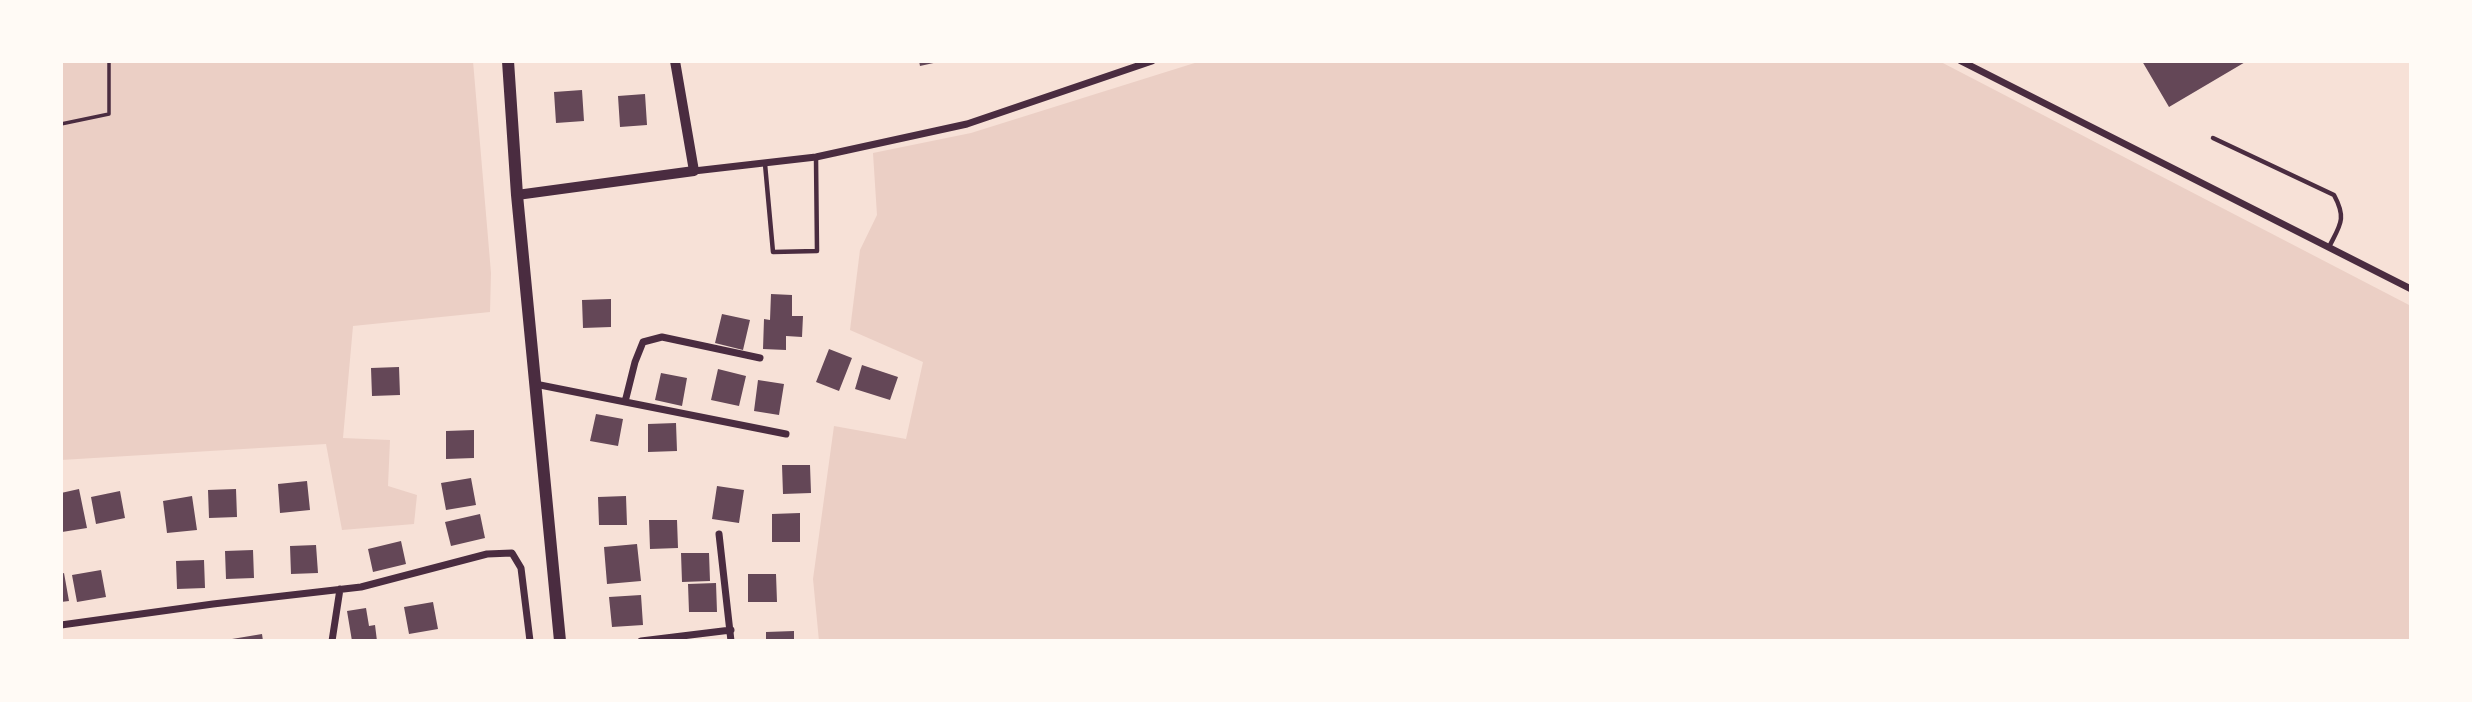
<!DOCTYPE html>
<style>
body{margin:0}
#map{position:relative;width:2472px;height:702px;overflow:hidden;background:#f7e1d7;font-family:Karla,sans-serif}
canvas{display:block}
.frame{position:absolute;inset:0;border:63px solid #fffaf5;pointer-events:none}
</style>
<div id="map">
<canvas width="2472" height="702"></canvas>
<div class="frame"></div>
</div>
<script>
const ctx = document.querySelector('canvas').getContext('2d');
ctx.lineJoin = 'round';
function fillPath(path, color) { ctx.fillStyle = color; ctx.fill(path, 'evenodd'); }
function stroke(path, color, width, dash) { ctx.strokeStyle = color; ctx.lineWidth = width; ctx.lineCap = dash ? 'butt' : 'round'; ctx.setLineDash(dash || []); ctx.stroke(path); }
fillPath(new Path2D(`
 M 61,61 L 473,61 L 491,273 L 490,312 L 353,326 L 343,438 L 390,440 L 388,486 L 417,495 L 414,524 L 342,530 L 326,444 L 61,460 Z
 M 1201,61 L 1939,61 L 2411,306 L 2411,641 L 819,641 L 813,579 L 834,426 L 906,439 L 923,362 L 850,330 L 860,250 L 877,215 L 873,153 L 971,133 Z`), '#ebcfc5');
fillPath(new Path2D(`
 M 919,61 L 937,61 L 938,62 L 920,66 Z
 M 2142,61 L 2247,61 L 2169,107 Z
 M 582,90 L 584,121 L 556,123 L 554,92 Z
 M 645,94 L 647,125 L 620,127 L 618,96 Z
 M 771,294 L 792,295 L 792,316 L 803,316 L 802,337 L 786,336 L 786,350 L 763,349 L 764,319 L 770,320 Z
 M 611,299 L 611,327 L 583,328 L 582,300 Z
 M 722,314 L 750,320 L 743,350 L 715,343 Z
 M 829,349 L 852,358 L 839,391 L 816,382 Z
 M 862,365 L 898,377 L 890,400 L 855,389 Z
 M 399,367 L 400,395 L 372,396 L 371,368 Z
 M 718,369 L 746,376 L 739,406 L 711,400 Z
 M 661,373 L 687,378 L 682,406 L 655,400 Z
 M 758,380 L 784,384 L 779,415 L 754,411 Z
 M 596,414 L 623,419 L 618,446 L 590,441 Z
 M 676,423 L 677,451 L 648,452 L 648,424 Z
 M 474,430 L 474,458 L 446,459 L 446,431 Z
 M 782,465 L 810,465 L 811,493 L 783,494 Z
 M 471,478 L 476,505 L 446,510 L 441,483 Z
 M 307,481 L 310,510 L 280,513 L 278,484 Z
 M 717,486 L 744,490 L 739,523 L 712,519 Z
 M 79,489 L 87,528 L 62,532 L 61,493 Z
 M 236,489 L 237,517 L 209,518 L 208,490 Z
 M 120,491 L 125,518 L 96,524 L 91,497 Z
 M 192,496 L 197,530 L 167,533 L 163,501 Z
 M 626,496 L 627,525 L 599,525 L 598,497 Z
 M 800,513 L 800,542 L 772,542 L 772,514 Z
 M 480,514 L 485,538 L 451,546 L 445,522 Z
 M 649,520 L 677,520 L 678,548 L 650,549 Z
 M 401,541 L 406,564 L 373,572 L 368,549 Z
 M 637,544 L 641,581 L 607,584 L 604,547 Z
 M 316,545 L 318,573 L 291,574 L 290,546 Z
 M 253,550 L 254,578 L 226,579 L 225,551 Z
 M 681,553 L 709,553 L 710,581 L 682,582 Z
 M 204,560 L 205,588 L 177,589 L 176,561 Z
 M 101,570 L 106,597 L 77,602 L 72,575 Z
 M 64,573 L 69,601 L 61,602 L 61,574 Z
 M 748,574 L 776,574 L 777,602 L 748,602 Z
 M 716,583 L 717,612 L 689,612 L 688,584 Z
 M 641,595 L 643,625 L 612,627 L 609,597 Z
 M 433,602 L 438,629 L 409,634 L 404,607 Z
 M 366,608 L 369,626 L 375,625 L 377,641 L 352,641 L 347,611 Z
 M 794,631 L 794,641 L 766,641 L 766,632 Z
 M 262,634 L 263,641 L 232,641 L 232,639 Z`), '#644757');
stroke(new Path2D(`
 M 61,124 L 109,114 L 109,61`), '#4a2c40', 3.5);
stroke(new Path2D(`
 M 2213,138 L 2334,195 C 2347,219 2340,225 2329,247
 M 765,164 L 773,252 L 817,251 L 816,158`), '#4a2c40', 4.5);
stroke(new Path2D(`
 M 1961,61 L 2411,289
 M 694,171 L 816,157 L 967,124 L 1152,61
 M 535,384 L 786,434
 M 625,402 L 635,362 L 643,342 L 662,337 L 760,358
 M 719,534 L 731,641
 M 61,625 L 213,604 L 361,587 L 487,554 L 512,553 L 521,568 L 530,641
 M 332,641 L 340,589
 M 641,641 L 731,630`), '#4a2c40', 7);
stroke(new Path2D(`
 M 517,195 L 694,171 L 675,61`), '#4a2c40', 10);
stroke(new Path2D(`
 M 508,61 L 517,195 L 560,641`), '#4a2c40', 12);
</script>
